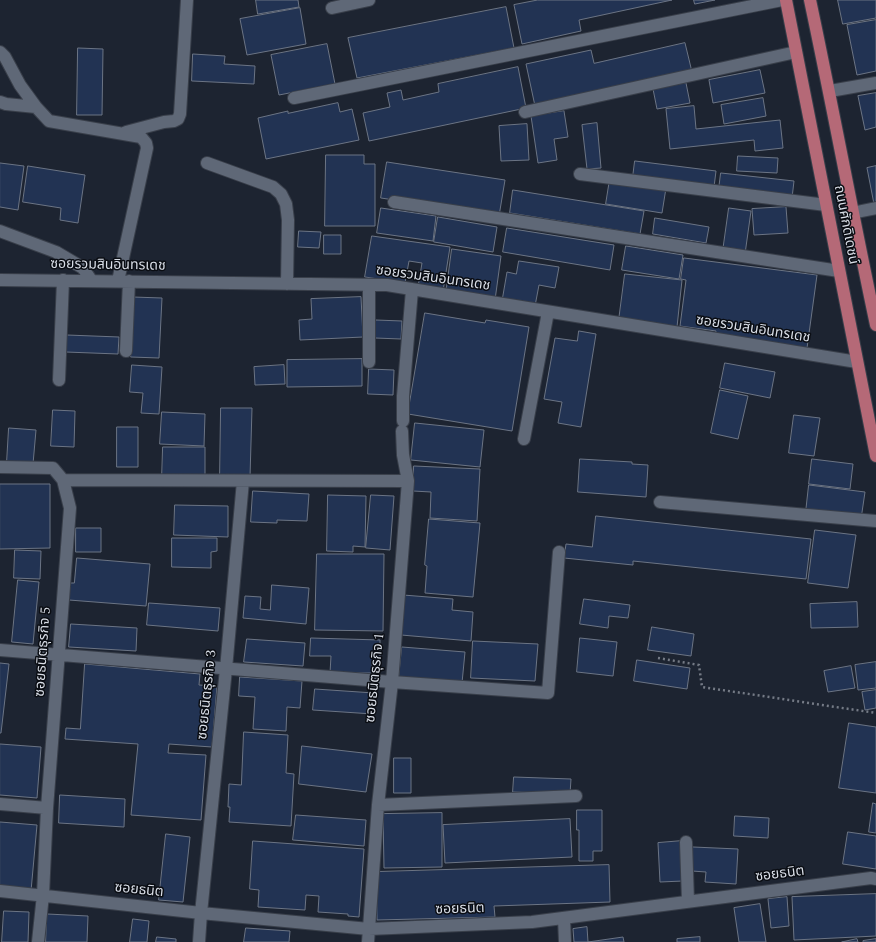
<!DOCTYPE html>
<html>
<head>
<meta charset="utf-8">
<style>
	body { margin:0 }
	canvas { display:block; background:#1d2431 }
</style>
</head>
<body>
<canvas width="876" height="942"></canvas>
<script>
const c = document.querySelector('canvas').getContext('2d');
c.lineJoin = 'round';
function paint(path, color) { c.fillStyle = color; c.fill(path, 'evenodd'); }
function strokePath(path, color, width, dash) { c.strokeStyle = color; c.lineWidth = width; c.lineCap = dash ? 'butt' : 'round'; c.setLineDash(dash || []); c.stroke(path); }
function write(font, color, halo, rows, align = 'center') {
  c.font = font + ' Spectral,"Noto Sans Thai",serif'; c.lineWidth = 3; c.setLineDash([]); c.textBaseline = 'middle'; c.strokeStyle = halo; c.fillStyle = color; for (const [text, x, y, turn = 0] of rows) {
    c.save(); c.translate(x, y); c.rotate((+turn || 0) * Math.PI / 180); c.textAlign = isNaN(turn) ? turn : align; if (halo) c.strokeText(text, 0, 0); c.fillText(text, 0, 0); c.restore();
  }
}
const building = new Path2D(`
	M256,0H298L299,7L258,14Z
	M538,0H672L579,20L581,31L522,44L514,5Z
	M694,0H715L695,4Z
	M838,0H876V18L843,24Z
	M506,7L514,48L357,78L348,38Z
	M300,8L306,44L247,55L240,19Z
	M876,20V71L857,75L847,25Z
	M685,43L692,72L535,106L526,64L591,50L594,63Z
	M327,44L335,84L279,95L271,55Z
	M78,48L103,49L102,115H77Z
	M193,54L225,56L224,64L255,66L254,84L192,81Z
	M518,67L526,108L369,141L363,113L390,107L387,93L401,90L403,100L439,92L438,84Z
	M760,70L765,93L713,103L709,80Z
	M686,83L690,103L657,109L653,89Z
	M876,93V127L865,130L858,96Z
	M763,98L766,116L724,124L721,105Z
	M338,103L340,112L352,109L359,140L266,159L258,118L288,111V113Z
	M694,106L696,129L780,120L783,148L755,151L754,140L670,149L666,109Z
	M564,111L568,137L554,139L557,160L538,163L531,116Z
	M597,123L601,168L587,169L582,125Z
	M527,124L529,160L501,161L499,126Z
	M326,155H364V164H375V226H325Z
	M738,156L778,158L777,173L737,171Z
	M635,161L716,171L714,187L633,177Z
	M387,162L505,180L499,216L381,198Z
	M0,163L24,166L18,210L0,207Z
	M28,166L85,175L78,223L60,220L61,208L23,202Z
	M876,166V203L874,204L867,168Z
	M721,173L794,181L792,198L719,189Z
	M610,179L666,188L662,213L606,204Z
	M513,190L644,211L640,234L510,213Z
	M786,207L788,233L754,235L752,209Z
	M381,208L436,216L433,241L377,233Z
	M729,208L751,211L745,254L723,251Z
	M438,217L497,227L493,252L434,242Z
	M655,218L709,227L706,243L653,234Z
	M507,228L614,245L610,270L503,252Z
	M299,231L321,232L319,248L298,247Z
	M324,235H341V254H324Z
	M372,236L450,247L443,291L418,287L422,263L409,261L405,283L365,277Z
	M626,246L683,255L679,279L622,270Z
	M452,249L501,256L495,300L446,294Z
	M684,258L817,275L807,348L715,335L716,331L680,326L686,280L681,279Z
	M519,261L559,267L555,288L539,285L535,306L502,301L507,272L516,274Z
	M625,274L682,280L677,327L619,320Z
	M133,297L162,298L159,358L131,357Z
	M361,297L363,337L300,340L299,320L312,319L311,299Z
	M425,313L485,323L486,320L529,327L512,431L408,414Z
	M376,320L402,321L401,339L375,338Z
	M579,331L596,334L581,427L558,423L562,402L544,399L555,338L577,341Z
	M67,335L119,337L118,354L66,352Z
	M362,359V386L287,387V360Z
	M725,363L775,372L770,398L720,388Z
	M132,365L162,367L159,414L141,413L143,393L130,392Z
	M284,365L285,384L255,385L254,367Z
	M369,369L394,370L393,395L368,394Z
	M720,390L748,396L738,439L711,433Z
	M221,408H252L250,477L220,476Z
	M53,410L75,411L74,447L51,446Z
	M162,412L205,414L204,446L160,444Z
	M794,415L820,418L814,456L789,453Z
	M415,423L484,430L480,467L411,460Z
	M117,427H138V467H117Z
	M9,428L36,430L33,464L7,462Z
	M163,447H205V478H162Z
	M580,459L632,462V464L648,465L646,497L578,492Z
	M812,459L853,464L850,489L809,484Z
	M414,466L480,469L477,521L430,518L431,492L413,491Z
	M0,484H50V548L0,549Z
	M809,485L865,492L861,519L806,512Z
	M253,491L309,494L307,521L277,520V523L251,522Z
	M328,495L366,496L365,547L353,546V552L327,551Z
	M371,495L394,496L390,550L366,548Z
	M175,505L228,506V537L174,535Z
	M596,516L811,539L806,579L633,561V565L564,558L566,544L592,547Z
	M429,519L480,523L473,597L425,593L427,566L425,565Z
	M76,528H101V552H76Z
	M815,530L856,535L848,588L808,583Z
	M172,538H217V551L211,552V568L172,567Z
	M15,550L41,551L40,579L14,578Z
	M317,554H384L383,631L315,630Z
	M77,558L150,564L146,606L69,600L70,583H74Z
	M18,580L39,582L33,644L12,642Z
	M272,585L309,588L306,624L243,618L245,596L261,597L260,609L270,610Z
	M403,595L453,599L452,610L473,612L471,641L401,635Z
	M584,599L630,605L628,618L609,616L608,628L580,624Z
	M857,602L858,627L811,628L810,604Z
	M149,603L220,608L218,631L147,625Z
	M71,624L137,628L136,651L69,647Z
	M652,627L694,634L691,656L648,650Z
	M311,638L380,640V662H372V673H330L331,656H310Z
	M580,638L617,642L613,676L577,672Z
	M247,639L305,643L303,666L244,662Z
	M473,641L538,644L535,681L471,678Z
	M402,647L465,652L462,683L399,677Z
	M637,660L690,668L687,689L634,681Z
	M876,662V688L858,690L855,665Z
	M0,663L9,664L1,733H0Z
	M85,664L200,674L199,685L217,686L212,747L169,744L168,753L206,755L201,820L131,815L138,744L65,739L66,728L80,729Z
	M851,666L855,688L828,692L824,671Z
	M240,677L302,681L300,708L287,707L286,731L253,729L255,697L239,696Z
	M315,689L374,693L373,714L313,710Z
	M876,690V708L865,710L862,692Z
	M849,723L876,727V793L839,788Z
	M244,732L288,735L286,773L294,774L291,826L229,822L230,807H228L229,784L241,785Z
	M0,744L41,747L37,798L0,795Z
	M302,746L372,754L366,792L299,784Z
	M394,758H411V793H394Z
	M514,777L571,779L570,794L513,792Z
	M60,795L125,799L124,827L59,823Z
	M873,803L876,804V833L869,832Z
	M577,810H602V851H593V861H579V830H577Z
	M442,813V867L384,868L383,814Z
	M296,815L366,820L364,846L293,840Z
	M735,816L769,818L768,838L734,836Z
	M570,819L572,857L445,863L443,825Z
	M0,822L37,825L31,891L0,889Z
	M848,832L876,836V869L843,864Z
	M166,834L190,837L183,902L159,900Z
	M253,841L364,849L359,917L348,916V914L318,912L319,896L306,895L305,910L258,907L259,890L250,889Z
	M682,841L683,881L660,882L658,843Z
	M693,847L738,849L736,884L705,882L706,872L692,871Z
	M609,865L610,902L494,906L495,917L377,920L376,872Z
	M876,894V936L794,940L792,897Z
	M787,897L789,926L771,928L768,899Z
	M760,904L766,942H739L734,908Z
	M4,911L29,912L28,942H2Z
	M47,914L88,916L87,942H46Z
	M133,919L149,921L147,942H130Z
	M587,927L588,942L623,937L624,942H574L573,929Z
	M246,928L290,931L289,942H244Z
	M157,937L176,939V942H156Z
	M700,937V942H677V939Z
	M857,939L858,942H842Z
	M876,939V942H863V941Z`);
paint(building, '#223353');
strokePath(building, '#6b7484', 1);
const minor = new Path2D(`
	M332,8L369,0
	M0,52L5,57L20,85L36,107L49,121L141,137L146,143L147,148L118,281
	M830,91L876,83
	M294,98L782,0
	M0,102L6,104L36,107
	M525,112L796,52
	M126,132L164,122L174,121L178,119L180,114L187,0
	M207,163L273,187L281,194L286,204L288,220L287,284
	M580,174L826,205
	M394,202L839,271
	M852,213L876,208
	M0,231L56,252L83,268L91,280
	M0,280L387,285L857,362
	M126,351L129,281
	M369,362V285
	M59,380L63,280
	M403,421V396L412,290
	M524,439L548,312
	M0,467L53,468L63,480L70,508L47,808L43,895L38,942
	M63,480L408,481
	M660,502L876,521
	M0,650L392,682L548,693L559,552
	M0,804L47,808
	M378,805L576,796
	M686,842L688,901
	M0,891L201,913L369,929L532,922L871,878L876,879
	M564,918L565,942
	M199,942L201,913L226,669L243,481
	M368,942L378,805L392,682L408,481L403,455L402,431`);
const major = new Path2D(`
	M786,0L876,456
	M810,0C833,108 853,217 876,325`);
strokePath(minor, '#393f4a', 14);
strokePath(major, '#393f4a', 14);
strokePath(new Path2D(`
	M658,658L699,665L702,687L876,713`), '#757b86', 2.5, [2, 3]);
strokePath(minor, '#5f6877', 12);
strokePath(major, '#b56977', 12);
write('14px', '#d9dee7', '#0a0d13', [
	["ถนนศักดิเดชน์",845,225,79],
	["ซอยรวมสินอินทรเดช",108,266,1],
	["ซอยรวมสินอินทรเดช",433,279,8],
	["ซอยรวมสินอินทรเดช",753,330,9],
	["ซอยธนิตธุรกิจ 5",44,652,-86],
	["ซอยธนิตธุรกิจ 1",376,678,-84],
	["ซอยธนิตธุรกิจ 3",208,695,-84],
	["ซอยธนิต",780,875,-7],
	["ซอยธนิต",139,891,6],
	["ซอยธนิต",460,910,-2]
]);
</script>
</body>
</html>
